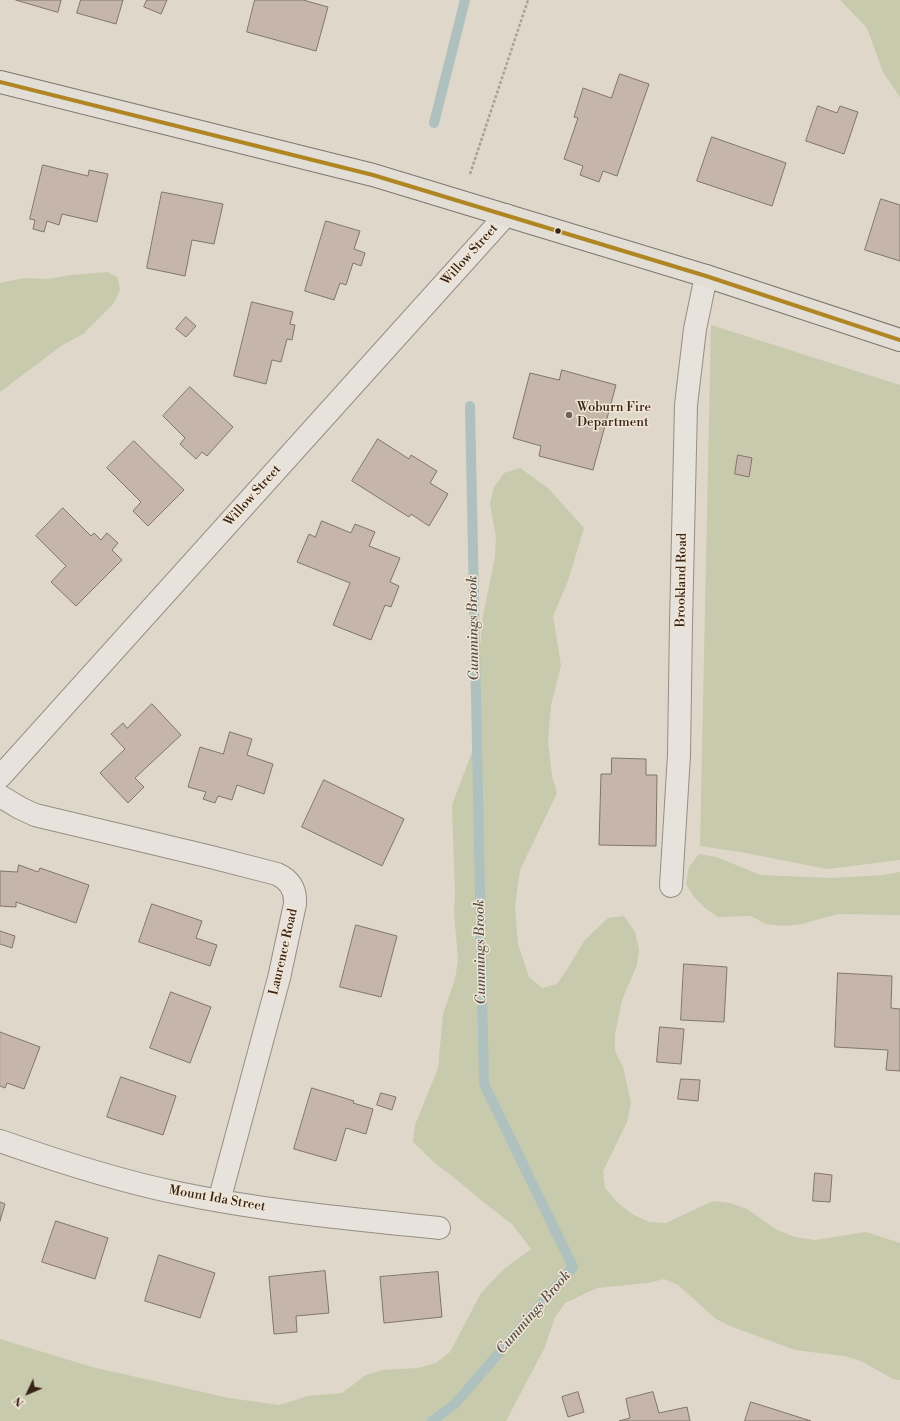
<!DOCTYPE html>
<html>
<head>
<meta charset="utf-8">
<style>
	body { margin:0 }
	#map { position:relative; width:900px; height:1421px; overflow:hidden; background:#dfd7c9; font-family:"Libre Bodoni",serif }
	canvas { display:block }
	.north { position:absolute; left:8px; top:1373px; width:40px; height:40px; -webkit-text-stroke:3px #f0e6d6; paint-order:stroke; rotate:226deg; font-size:11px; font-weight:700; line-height:16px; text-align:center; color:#392216 }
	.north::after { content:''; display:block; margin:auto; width:14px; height:18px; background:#392216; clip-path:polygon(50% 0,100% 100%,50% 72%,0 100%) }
</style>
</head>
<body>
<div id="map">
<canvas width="900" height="1421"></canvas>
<div class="north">N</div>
</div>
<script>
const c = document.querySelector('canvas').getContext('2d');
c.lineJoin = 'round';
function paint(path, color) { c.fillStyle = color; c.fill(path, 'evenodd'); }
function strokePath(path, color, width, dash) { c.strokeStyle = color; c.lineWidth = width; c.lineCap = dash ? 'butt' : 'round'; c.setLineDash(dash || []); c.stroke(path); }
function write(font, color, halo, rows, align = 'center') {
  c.font = font + ' "Libre Bodoni",serif'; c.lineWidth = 3; c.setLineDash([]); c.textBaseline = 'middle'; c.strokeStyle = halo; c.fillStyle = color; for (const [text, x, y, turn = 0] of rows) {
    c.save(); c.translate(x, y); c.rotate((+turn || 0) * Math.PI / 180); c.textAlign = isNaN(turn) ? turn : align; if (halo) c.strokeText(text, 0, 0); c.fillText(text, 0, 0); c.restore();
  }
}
paint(new Path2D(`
	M840,0H900V97L883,72L867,28Z
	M108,272L118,278L120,290L114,303L83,334L61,346L0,392V283L24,278L48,279L71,275Z
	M711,325L900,385V860L827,869L740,852L700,846Z
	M520,468L548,488L584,528L568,581L553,616L561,666L551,705L548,741L552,776L557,793L520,870L515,906L518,944L529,977L542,988L557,984L566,971L584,941L608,918L624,916L635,932L639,949L637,965L622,1000L615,1035V1051L623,1067L631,1103L627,1122L603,1171L605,1188L618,1203L632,1214L649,1222L666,1223L713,1201L730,1203L747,1209L777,1230L795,1237L815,1240L866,1232L900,1243V1380L893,1379L861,1361L844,1356L795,1350L730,1326L716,1319L678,1285L664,1279L648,1283L597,1288L565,1303L555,1317L545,1347L506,1421H0V1339L92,1367L229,1398L279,1405L308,1396L342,1393L366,1375L382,1370L418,1368L436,1363L450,1352L481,1293L504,1269L531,1249L512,1224L487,1205L451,1175L437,1165L413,1142L415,1125L438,1068L443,1014L455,979L458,960L454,912L455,895L452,805L475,744L473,688L481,639L482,621L495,557L496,537L490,504L494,487L504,473Z
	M699,854L716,857L761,875L831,878L883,875L900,872V915L838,914L802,924L784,926L766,924L751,916L718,917L705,908L694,897L686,884L689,867Z`), '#c7caac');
strokePath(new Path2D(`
	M434,123L465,0
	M432,1421L455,1404L573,1267L484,1084L470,406`), '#afc1bf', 10);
const building = new Path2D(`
	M16,0H61L58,12Z
	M81,0H123L116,24L77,13Z
	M147,0H167L161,14L144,7Z
	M255,0H303L328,7L316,51L247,32Z
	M620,74L649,84L617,176L603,171L599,182L580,175L583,166L564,159L578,118L574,117L583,88L611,98Z
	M818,106L837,113L840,106L858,112L844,154L806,141Z
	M712,137L786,163L772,206L697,181Z
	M43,165L88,176L89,170L108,174L97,222L62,214L59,225L47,221L44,232L33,229L35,220L30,219Z
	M162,192L223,204L214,244L192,240L185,276L147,268Z
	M881,199L900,205V261L865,250Z
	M326,221L360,231L354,249L365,253L361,266L353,263L346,285L340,283L334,300L305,291Z
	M252,302L293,312L290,324L295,325L292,340L287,339L281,362L272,360L266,384L234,376Z
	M186,317L196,326L186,337L176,329Z
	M562,370L616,385L593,470L539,456L541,446L513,438L530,373L559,380Z
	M190,387L233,427L207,456L202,452L196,459L180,444L185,438L163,416Z
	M378,439L409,459L411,455L437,471L430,483L448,494L429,526L411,514L409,517L352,481Z
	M134,441L184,490L148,526L133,511L141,502L107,468Z
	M738,455L752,458L749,477L735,474Z
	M63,508L91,536L94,533L101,540L107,533L118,543L112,550L122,560L76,606L51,582L66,566L36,536Z
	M322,521L351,533L355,524L375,532L369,546L400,558L390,582L399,586L391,607L385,605L371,640L333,625L350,583L297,562L309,534L315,537Z
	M152,704L181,735L135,778L144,787L128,803L100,773L125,749L111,734L123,723L127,728Z
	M230,732L252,739L247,755L273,764L264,794L237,785L232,800L218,796L215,803L203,799L206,792L188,787L200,747L223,754Z
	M612,758L646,759V775H657L656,846L599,845L601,774H611Z
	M324,780L404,819L382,866L302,827Z
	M19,865L38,872L40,868L89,885L76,923L16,902V907L0,906V871L17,872Z
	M152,904L202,921L196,938L217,945L210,966L139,942Z
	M356,925L397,936L381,997L340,987Z
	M0,931L15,936L12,948L0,944Z
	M684,964L727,967L724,1022L681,1020Z
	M838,973L892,976L891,1008L900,1009V1071L886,1070L888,1050L835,1047Z
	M171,992L211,1007L190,1063L150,1048Z
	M660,1027L684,1029L681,1064L657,1062Z
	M0,1032L40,1047L24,1089L7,1083L5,1088L0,1086Z
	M121,1077L176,1096L163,1135L107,1117Z
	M681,1079L700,1080L698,1101L678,1099Z
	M312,1088L354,1101L353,1103L373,1109L366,1134L346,1128L336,1161L294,1149Z
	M381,1093L396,1097L392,1110L377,1105Z
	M815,1173L832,1175L830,1202L813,1201Z
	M0,1202L5,1204L0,1221Z
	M56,1221L108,1238L95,1279L42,1262Z
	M159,1255L215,1273L200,1318L145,1301Z
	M325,1271L329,1313L296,1316L297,1332L274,1334L269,1277Z
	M438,1272L442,1317L384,1323L380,1277Z
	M578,1392L584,1412L568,1417L562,1397Z
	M653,1392L659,1413L687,1407L690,1421H619L630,1418L626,1399Z
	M751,1402L811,1421H745Z`);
paint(building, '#c6b5aa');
strokePath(building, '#7e766d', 1);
const minor = new Path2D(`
	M0,796L20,808L35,815L211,857L277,874C290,880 296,890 295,904L279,978L219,1201
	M671,886L679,755L681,623L686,405L695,329L706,276
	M0,1141C57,1161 119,1181 178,1193C264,1211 352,1219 439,1228`);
const tertiary = new Path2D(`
	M0,777L506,215`);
const primary = new Path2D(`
	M0,82L373,175L706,276L900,340`);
strokePath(minor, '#958e84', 24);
strokePath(tertiary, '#958e84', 24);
strokePath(primary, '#7e766d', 24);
strokePath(new Path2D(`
	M470,174L528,0`), '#a7a19b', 2.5, [3, 2]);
strokePath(minor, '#e7e2db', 22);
strokePath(tertiary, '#e7e2db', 22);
strokePath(primary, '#e2ddd5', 22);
strokePath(new Path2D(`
	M0,82L373,175L706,276L900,340`), '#b08523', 4);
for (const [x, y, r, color] of [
	[558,231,3.5,"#392216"],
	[569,415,4,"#736155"]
]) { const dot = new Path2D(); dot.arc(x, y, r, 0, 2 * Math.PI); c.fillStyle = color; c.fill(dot); strokePath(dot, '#f0e6d6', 1.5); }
write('13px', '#392216', '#f0e6d6', [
	["Willow Street",470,255,-48],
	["Willow Street",253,496,-48],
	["Brookland Road",682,580,-89],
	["Laurence Road",284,952,-77],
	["Mount Ida Street",217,1199,10]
]);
write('13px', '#392216', '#f0e6d6', [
	["Woburn Fire",577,408],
	["Department",577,423]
], 'left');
write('italic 14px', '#564f48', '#f0e6d6', [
	["Cummings Brook",474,628,-91],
	["Cummings Brook",481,952,-91],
	["Cummings Brook",534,1313,-49]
]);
</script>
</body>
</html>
